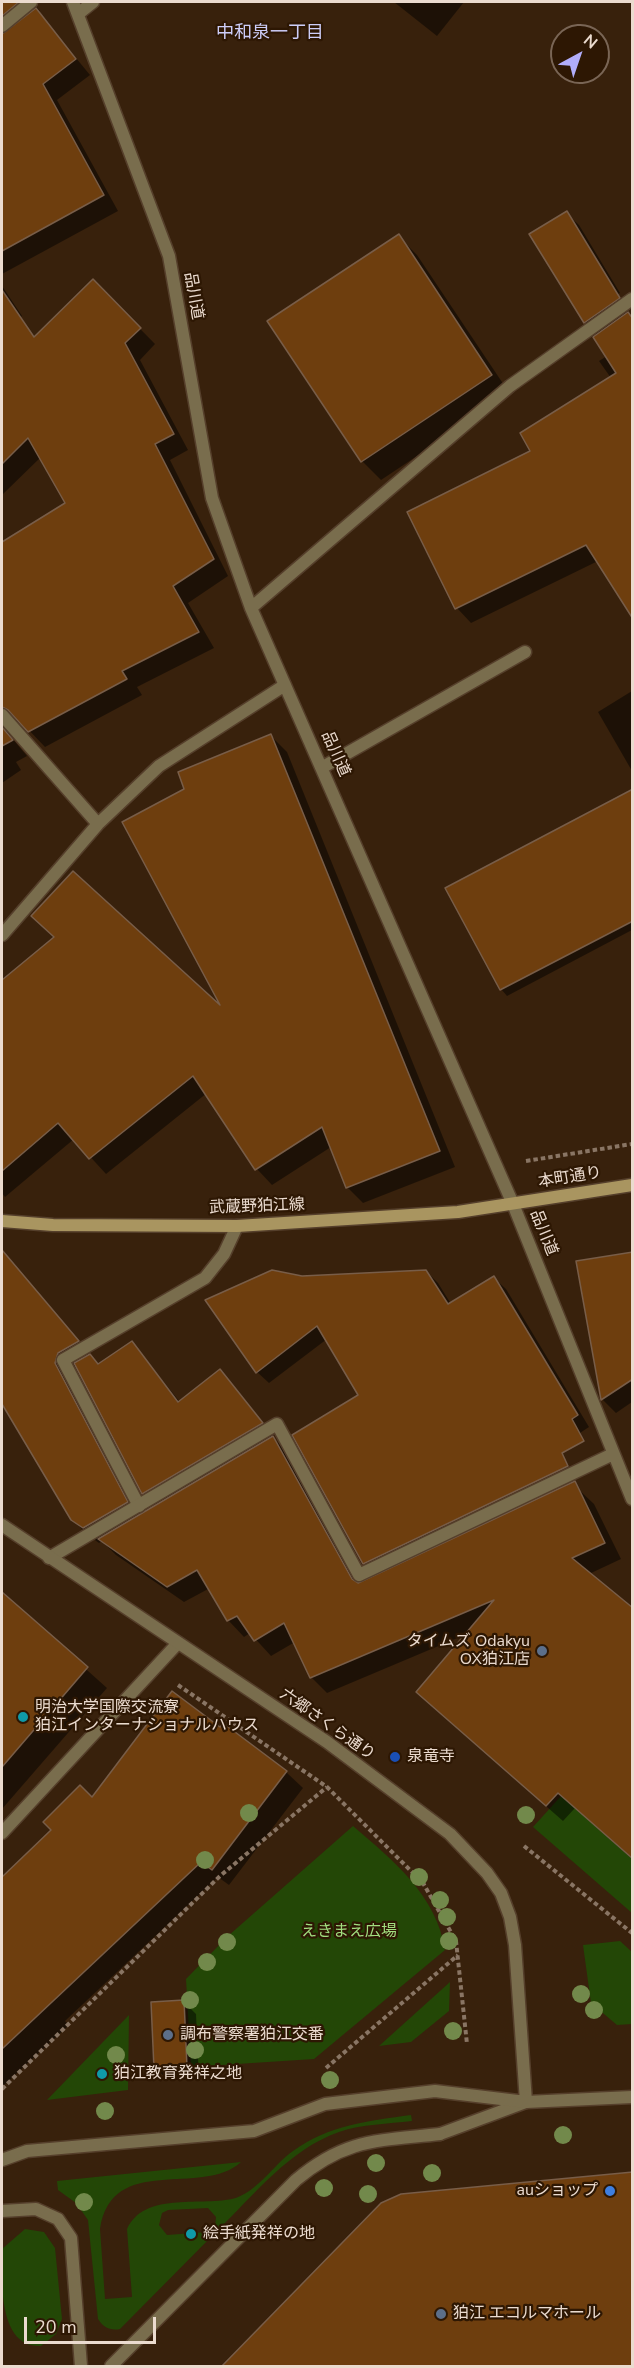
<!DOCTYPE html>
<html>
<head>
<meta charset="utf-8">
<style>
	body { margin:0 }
	#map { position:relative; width:634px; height:2368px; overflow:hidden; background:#38210c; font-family:"Nunito Sans",sans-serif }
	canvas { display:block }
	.frame { position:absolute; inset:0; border:3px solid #ebdbcf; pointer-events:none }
	.north { position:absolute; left:550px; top:24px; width:60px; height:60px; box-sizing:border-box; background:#2d1703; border:2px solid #796555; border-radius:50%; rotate:40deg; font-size:16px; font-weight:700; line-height:24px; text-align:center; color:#ebdbcf }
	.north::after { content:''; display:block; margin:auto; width:21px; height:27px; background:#b1adfa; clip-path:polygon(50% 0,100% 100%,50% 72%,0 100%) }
	.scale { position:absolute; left:24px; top:2317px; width:132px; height:27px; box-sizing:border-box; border:3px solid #ebdbcf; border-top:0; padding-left:8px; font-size:18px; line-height:21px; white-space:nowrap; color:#ebdbcf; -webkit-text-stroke:4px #2d1703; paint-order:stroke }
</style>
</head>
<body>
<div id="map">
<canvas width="634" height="2368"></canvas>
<div class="frame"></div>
<div class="north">N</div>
<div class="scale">20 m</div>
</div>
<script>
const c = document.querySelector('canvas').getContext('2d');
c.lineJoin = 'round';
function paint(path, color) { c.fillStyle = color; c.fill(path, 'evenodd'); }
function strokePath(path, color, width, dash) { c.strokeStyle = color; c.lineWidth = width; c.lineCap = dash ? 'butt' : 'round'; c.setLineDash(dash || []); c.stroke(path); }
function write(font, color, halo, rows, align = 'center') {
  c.font = font + ' "Nunito Sans","Noto Sans JP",sans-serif'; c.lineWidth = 4.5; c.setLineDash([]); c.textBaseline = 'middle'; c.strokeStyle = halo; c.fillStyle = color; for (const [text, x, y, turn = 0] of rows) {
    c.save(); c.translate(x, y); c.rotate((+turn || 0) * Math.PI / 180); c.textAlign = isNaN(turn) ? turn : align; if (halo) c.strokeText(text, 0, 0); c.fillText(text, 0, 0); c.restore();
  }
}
paint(new Path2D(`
	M631,1719L632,1720V1913L533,1827Z
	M353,1826C393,1860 437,1896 445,1950L314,2059L191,2067L186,1979L228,1936Z
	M620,1941L632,1952V2024L617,2025L591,2003L583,1945Z
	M450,1982L449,2011L411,2042L379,2046Z
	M129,2015L128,2090L47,2100Z
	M411,2115L412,2121C388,2124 362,2124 339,2132C290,2149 254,2195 218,2230L215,2227L216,2217L208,2208L168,2210L162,2213L159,2225L167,2235L207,2232L214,2228L217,2231L120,2329C110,2331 103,2327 98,2319L88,2220L76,2203L58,2190L57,2181L241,2162C202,2198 112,2152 100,2229L105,2299L132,2297L127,2229C144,2192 198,2206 232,2199C257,2193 273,2165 293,2151C329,2125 368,2121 411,2115Z
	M25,2229L44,2232L55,2248L62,2319L56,2334L41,2346C0,2348 1,2287 2,2249Z`), '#234706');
paint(new Path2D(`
	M2,2H37L34,4L40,11L39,13L90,75L57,100L118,211L2,274V216L9,211L2,197Z
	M394,2H464L437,36Z
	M566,213L579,225L620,293L616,295L628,312L598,561L471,623L457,608L533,452L611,378L599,361L607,356L598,335L585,322Z
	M398,236L417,255L510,394L381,480L362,461Z
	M93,281L155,344L140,360L188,450L170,460L228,576L188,603L214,648L137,687L142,695L45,747L23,724H13L9,729L11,737L27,756L16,762L21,770L2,783V544L67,504L41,457L2,495V371Z
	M2,286L22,316L2,330Z
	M632,691V771L598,712Z
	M271,736L287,752L455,1167L363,1203L347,1187L331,1147L272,1185L257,1169L207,1093L106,1174L74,1139L5,1197L2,1193V982L55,937L224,1011L186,789Z
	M632,876V930L507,996L501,989Z
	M2,1252L99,1365L132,1343L180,1402L220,1371L274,1436L272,1437L289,1454L360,1584L377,1576L364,1563L360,1396L327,1339L269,1383L257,1372L302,1278L426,1271L438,1283L451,1304L494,1278L506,1289L589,1427L442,1524L451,1539L446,1541L459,1553L577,1488L594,1504L621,1559L589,1574L632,1610V1859L575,1808L563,1821L434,1708L467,1634L327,1693L311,1677L295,1642L271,1656L250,1633L244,1637L228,1620L210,1588L184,1602L116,1555L102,1541L99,1543L88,1535L72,1519L5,1406L2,1409ZM77,1366L143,1493L156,1506L141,1515L70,1379L73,1368Z
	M632,1254V1402L616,1413L602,1399L578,1262Z
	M2,1594L107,1688L2,1809Z
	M224,1725L286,1772L303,1788L229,1885L218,1877L65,2021L69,2025L2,2087V1879L53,1830L92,1799L220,1729Z
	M184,2002L196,2014L199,2079L168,2080L155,2068Z`), '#0007');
const building = new Path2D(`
	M2,2H19L2,16Z
	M36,8L76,59L43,84L104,195L2,251V34Z
	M567,211L620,298L584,323L529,234Z
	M399,234L492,375L361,462L267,321Z
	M93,279L141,328L125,343L174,434L155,444L214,559L173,586L199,632L122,671L127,679L28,732L8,710L2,707V542L65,503L28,438L2,464V290L34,337Z
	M628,312L633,319V619L586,545L455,609L407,512L530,451L520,433L616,373L593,337Z
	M2,727L13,740L2,746Z
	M271,734L440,1151L346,1188L322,1127L255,1170L193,1076L89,1159L58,1123L2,1171V980L54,937L31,916L73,871L220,1005L122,822L184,789L178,772Z
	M633,789V921L500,990L445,888Z
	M2,1250L79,1341L58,1353L55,1363L128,1502L83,1528L71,1520L2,1404Z
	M633,1252V1379L601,1400L576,1261Z
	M272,1270L302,1276L426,1270L448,1304L494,1276L578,1415L572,1419L584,1441L562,1453L568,1466L363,1564L292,1435L358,1395L317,1326L256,1373L205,1300Z
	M132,1341L178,1402L220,1369L263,1423L142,1494L74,1363L90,1354L98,1364Z
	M273,1436L352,1579L358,1583L575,1481L605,1543L572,1558L633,1608V1859L558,1793L546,1806L416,1692L494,1600L310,1678L284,1623L254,1641L237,1616L227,1621L197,1570L167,1587L98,1539Z
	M2,1592L88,1667L2,1767Z
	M172,1691L220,1727L223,1723L287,1771L212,1870L201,1862L2,2049V1877L51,1830L43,1822L80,1785L92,1797Z
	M184,2000L187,2067L154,2069L151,2002Z
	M633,2172V2367H221L381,2203L401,2194Z`);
paint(building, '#6e3e0e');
strokePath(building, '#785d48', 1.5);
const service = new Path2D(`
	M2,26L31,2
	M139,1506L63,1360L205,1278L224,1254L237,1226
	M2,2211L36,2209L58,2219L71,2238L81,2366`);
const minor = new Path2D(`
	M73,2L169,256L212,498L251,608L513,1204L632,1499
	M78,14L93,2
	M251,608L510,386L632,299
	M2,715L98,824
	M323,767L525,652
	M2,935L98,824L159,766L285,685
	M49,1558L277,1424L359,1575L613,1454
	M2,1833L178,1643
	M440,2134L526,2102`);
const tertiary = new Path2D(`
	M2,1525L327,1742L450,1834L487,1873L501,1893L510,1917L515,1945L526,2102
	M2,2160L27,2151L254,2131L325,2104L435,2091L526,2102L632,2097
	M111,2366L296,2180C346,2138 378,2141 440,2134`);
const secondary = new Path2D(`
	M2,1221L53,1225L237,1226L458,1212L632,1185`);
strokePath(service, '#553f2b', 15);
strokePath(minor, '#553f2b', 15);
strokePath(tertiary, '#553f2b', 15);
strokePath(secondary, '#553f2b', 15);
strokePath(new Path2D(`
	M526,1161L632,1144
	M178,1685L327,1787L423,1883L456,1941L467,2044
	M524,1846L632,1933
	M326,2068L458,1955
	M2,2089L220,1876L327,1787`), '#897564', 4, [4.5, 3]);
strokePath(service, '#796d4d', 12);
strokePath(minor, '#796d4d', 12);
strokePath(tertiary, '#796d4d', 12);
strokePath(secondary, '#a99560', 12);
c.fillStyle = '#72894b';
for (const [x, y] of [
	[249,1813],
	[526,1815],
	[205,1860],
	[419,1877],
	[440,1900],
	[447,1917],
	[449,1941],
	[227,1942],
	[207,1962],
	[581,1994],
	[190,2000],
	[594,2010],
	[453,2031],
	[195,2050],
	[116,2055],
	[330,2080],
	[105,2111],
	[563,2135],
	[376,2163],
	[432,2173],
	[324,2188],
	[368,2194],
	[84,2202]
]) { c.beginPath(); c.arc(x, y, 9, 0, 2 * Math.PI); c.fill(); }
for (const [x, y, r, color] of [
	[542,1651,6,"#5c6f8a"],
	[23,1717,6,"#0f9aa8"],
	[395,1757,6,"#1a4fb4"],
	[168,2035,6,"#5c6f8a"],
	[102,2074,6,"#0f9aa8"],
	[610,2191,6,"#3f7fe0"],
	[191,2234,6,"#0f9aa8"],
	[441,2314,6,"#5c6f8a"]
]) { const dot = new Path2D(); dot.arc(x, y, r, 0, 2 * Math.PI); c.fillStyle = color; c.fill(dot); strokePath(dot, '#2d1703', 2); }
write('16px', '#ebdbcf', '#2d1703', [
	["品川道",193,296,80],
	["品川道",335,754,66],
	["本町通り",570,1178,-9],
	["武蔵野狛江線",257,1207,-2],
	["品川道",543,1233,68],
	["六郷さくら通り",327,1725,35]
]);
write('16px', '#ebdbcf', '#2d1703', [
	["タイムズ Odakyu",530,1642,"right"],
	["OX狛江店",530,1660,"right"],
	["明治大学国際交流寮",35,1708],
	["狛江インターナショナルハウス",35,1726],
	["泉竜寺",407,1757],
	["調布警察署狛江交番",180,2035],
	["狛江教育発祥之地",114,2074],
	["auショップ",598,2191,"right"],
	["絵手紙発祥の地",203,2234],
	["狛江 エコルマホール",453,2314]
], 'left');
write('16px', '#a1de7f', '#2d1703', [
	["えきまえ広場",349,1932]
]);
write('18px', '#cdcdf8', '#2d1703', [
	["中和泉一丁目",270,34]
]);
</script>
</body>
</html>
